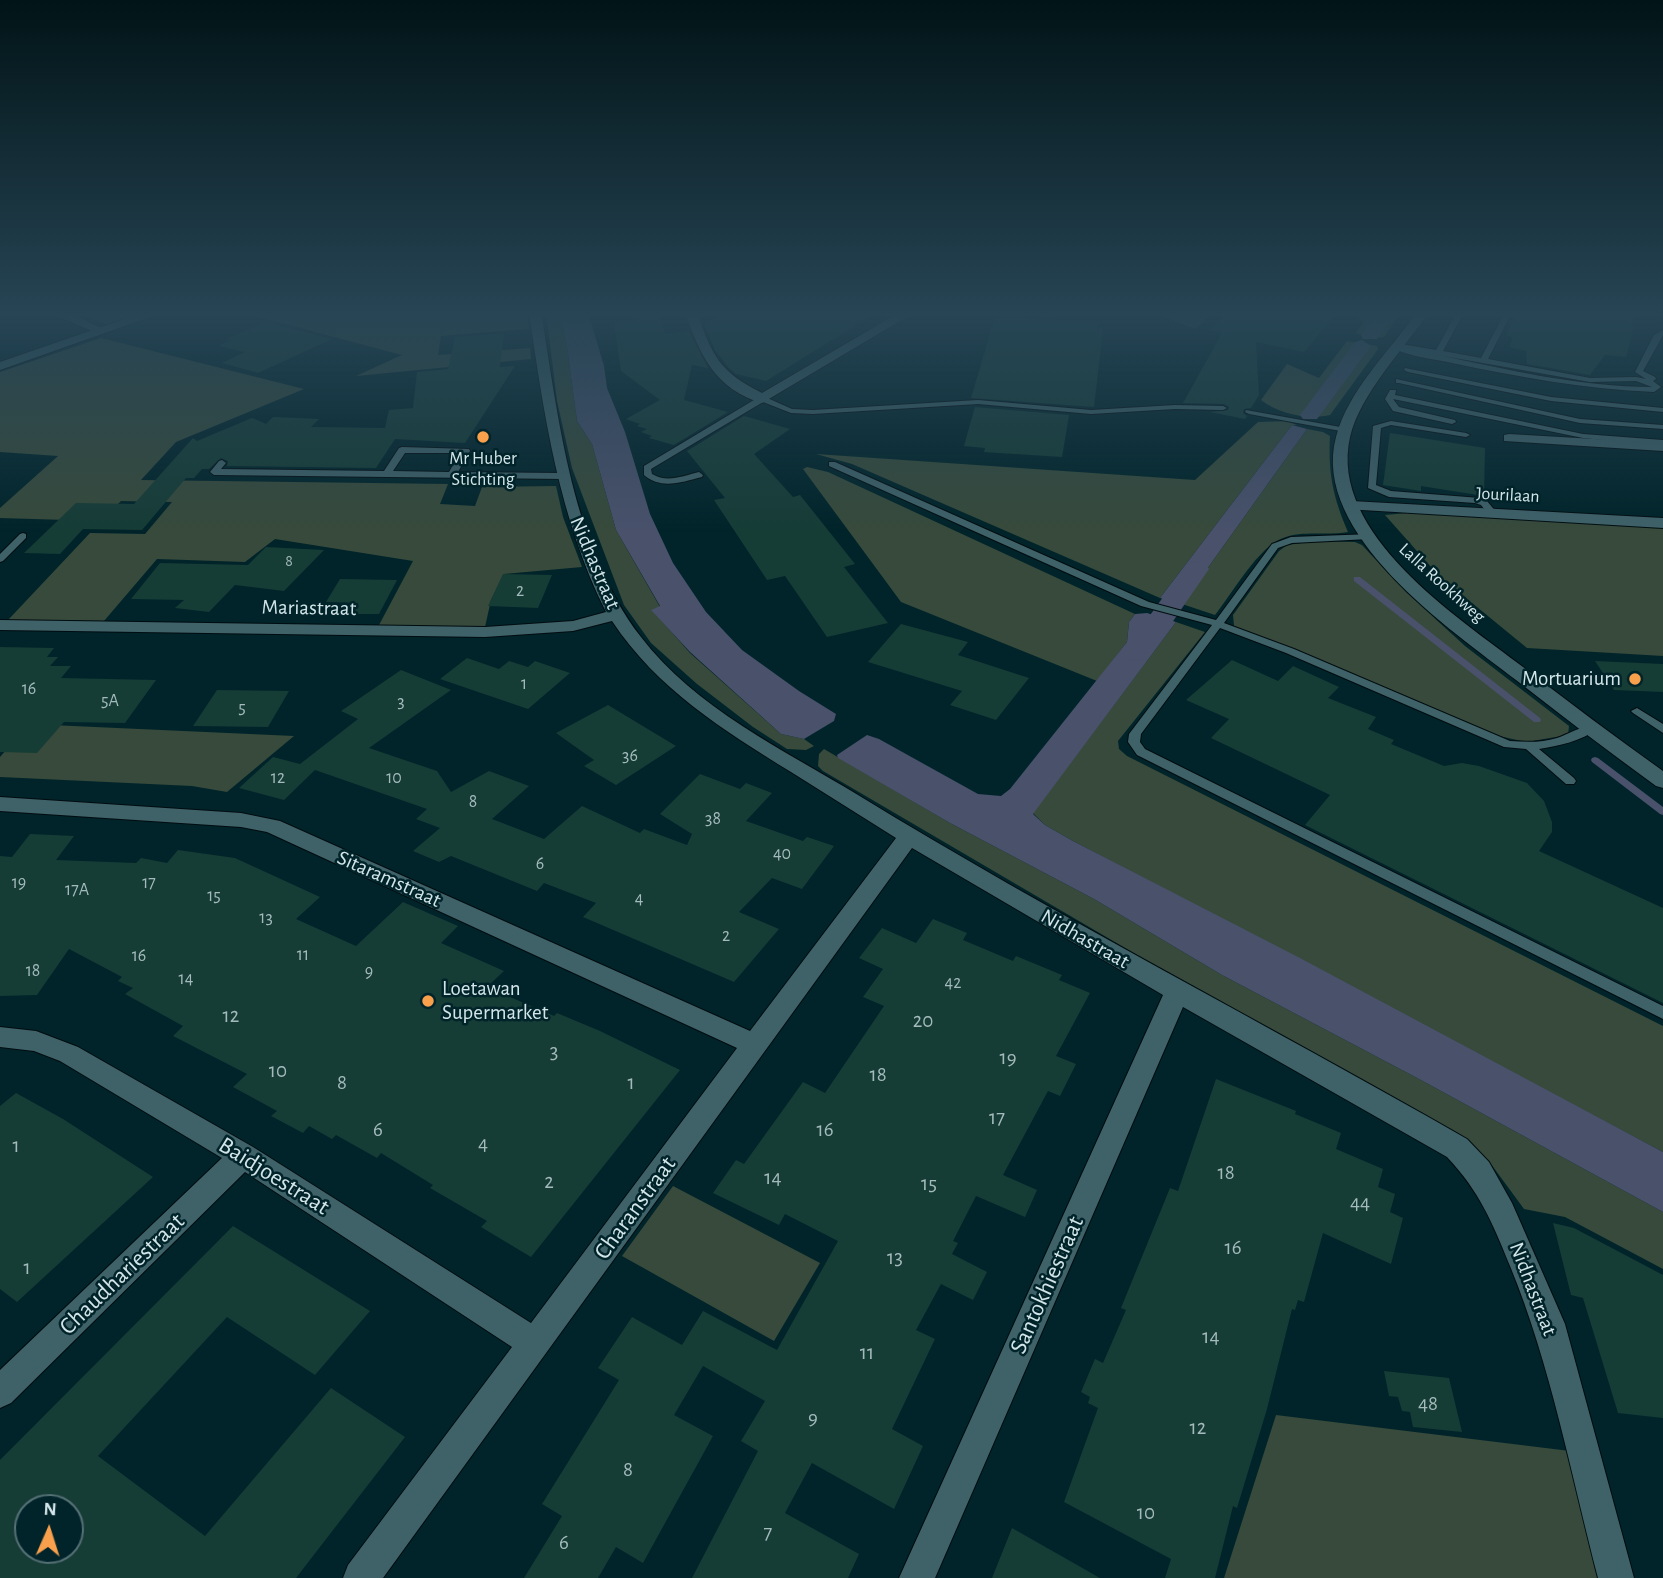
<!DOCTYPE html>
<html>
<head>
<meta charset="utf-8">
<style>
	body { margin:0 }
	#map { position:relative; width:1663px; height:1578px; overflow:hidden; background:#01242a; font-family:"Alegreya Sans",sans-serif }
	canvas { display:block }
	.north { position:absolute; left:14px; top:1494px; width:70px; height:70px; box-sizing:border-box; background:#01242a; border:2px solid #557176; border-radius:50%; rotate:3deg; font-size:19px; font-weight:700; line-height:28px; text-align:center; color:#d2e5e9 }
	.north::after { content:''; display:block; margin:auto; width:24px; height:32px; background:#f9a04d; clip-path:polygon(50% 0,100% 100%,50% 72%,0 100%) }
</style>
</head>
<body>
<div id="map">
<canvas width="1663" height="1578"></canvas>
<div class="north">N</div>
</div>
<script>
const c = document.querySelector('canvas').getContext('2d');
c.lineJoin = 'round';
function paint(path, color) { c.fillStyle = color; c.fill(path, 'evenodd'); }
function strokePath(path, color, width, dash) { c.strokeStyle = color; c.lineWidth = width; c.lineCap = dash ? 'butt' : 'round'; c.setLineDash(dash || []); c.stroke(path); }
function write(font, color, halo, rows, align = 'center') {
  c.font = font + ' "Alegreya Sans",sans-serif'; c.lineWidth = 5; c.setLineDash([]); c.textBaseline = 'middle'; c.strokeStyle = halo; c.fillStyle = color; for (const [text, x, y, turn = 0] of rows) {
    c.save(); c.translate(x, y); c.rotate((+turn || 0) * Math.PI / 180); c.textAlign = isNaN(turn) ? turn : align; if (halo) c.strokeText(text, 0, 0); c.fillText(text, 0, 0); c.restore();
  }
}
paint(new Path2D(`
	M74,312H152L109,325Z
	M240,312H527L529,329L441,336L438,355L530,348L531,359L356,376L402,355Z
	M546,312H559L567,347L577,421L592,444L616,530L660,607L652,610L690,653L781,734L804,739L814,746L806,750L787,749L753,727L697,684L651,643L624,605L572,468L557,401Z
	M1153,312H1214L1195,329Z
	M1366,312H1401L1384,337L1371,338L1355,333L1365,321L1358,319Z
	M101,338L304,389L176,442L141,480L448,484L440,504L475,506L482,487L556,486L563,517L582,567L504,574L491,600L485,627L379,625L413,561L275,539L245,562L157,559L104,621L8,620L90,533L145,534L172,502L121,501L101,521L0,518V508L58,456L0,452V372Z
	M1347,341L1377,346L1378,349L1330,415C1308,420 1279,414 1261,400L1287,364L1319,378Z
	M1287,421L1297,425H1292L1160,598L852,464L816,454L1195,480L1258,422Z
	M1307,429L1323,432L1330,436C1328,474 1333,497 1348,532C1327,536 1303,530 1283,538C1259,546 1231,595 1215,615L1182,604Z
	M807,467L828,472L1135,614L1129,622L1127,642L1097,681L901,602L803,469Z
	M1407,513L1663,526V656L1527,648L1439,576L1385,515Z
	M1316,541L1355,542L1362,545L1406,592L1465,646L1569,726L1568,735L1526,742L1499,736L1234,626L1233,615L1279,551L1287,545Z
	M1176,622L1205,632L1118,741L1119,749L1127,756L1663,1026V1152L1073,841L1045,825L1033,813Z
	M29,724L294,736L227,792L192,786L0,777V757Z
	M824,749L950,823L1094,899L1222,975L1419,1079L1663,1212V1269L1565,1217L1524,1209L1488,1160L1463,1137L1137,955L823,771L818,766L819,754Z
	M673,1186L820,1263L774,1341L622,1256Z
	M1276,1415L1570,1451L1602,1578H1224Z`), '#374a3b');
paint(new Path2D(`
	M559,312H588L604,366L607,388L625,432L650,514L673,563L706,612L742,650L799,691L836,714L834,721L804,739L781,734L690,652L651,610L660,606L616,530L592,444L577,421L567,347Z
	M1292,425L1307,429L1182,604L1160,598Z
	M1147,613L1176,622L1033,814L1045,825L1073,841L1300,958L1663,1152V1212L1419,1079L1222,975L1094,899L950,823L838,758L837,755L867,735L879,739L978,794L1001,796L1010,789L1127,642L1129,622L1135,614Z`), '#49516b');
paint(new Path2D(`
	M1354,577H1360L1540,718L1541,720L1540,722H1534L1354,581Z
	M1595,757L1598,758L1663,807V815L1660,814L1592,762L1591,760L1592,758Z`), '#49516b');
paint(new Path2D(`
	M1377,312H1395L1377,339H1363L1361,335Z
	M1362,340L1371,346L1317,419H1303L1300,415L1303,411L1355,342Z
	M1196,561L1205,564L1209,569L1147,659L1137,661L1127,659L1123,653L1127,647L1187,564Z`), '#49516b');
paint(new Path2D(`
	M631,312H659L665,334L689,331L708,368L692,365L684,400L728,412L674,445L649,438L652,436L641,432L647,429L637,426L640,424L626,419L660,400L621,371L614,323L633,321Z
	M739,312H877L766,381L736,374L729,368L715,350L705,326L704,324L719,316L731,317Z
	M1228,312L1265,315L1268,312H1338L1304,352L1256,342L1259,395L1251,408L1244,409L1243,413L1247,416L1245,419L1210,412L1228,410L1229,407L1224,404L1183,403L1222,333L1209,330Z
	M1517,312H1581L1605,317L1606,312H1635L1631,326L1634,327L1626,357L1605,355L1590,375L1527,364L1526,351L1509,347L1513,337L1506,335Z
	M995,317L1098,322L1097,328L1103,329L1094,407L971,398Z
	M266,322L332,339L258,373L222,363L245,352L219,346L230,340L226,339Z
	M504,334L500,367L515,366L465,443L395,439L376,468L227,466L228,461L221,458L209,469H202L194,478H186L142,530L83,529L60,554L24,553L76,503L134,504L193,438L197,441L252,418L266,424L273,417L319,419L311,427L385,428L389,410L413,408L417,372L448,369L455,337Z
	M975,407L1069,415L1062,457L984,452L985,448L964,446Z
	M744,416L790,429L754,454L793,497L800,495L855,564L844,567L888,623L827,637L785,576L767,580L714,500L725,498L687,451Z
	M1390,433L1485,448L1484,496L1421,486V491L1383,485Z
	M266,547L324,550L284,591L235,585L209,612L175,608L184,600L131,599L160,563L248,565Z
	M503,574L552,575L538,608L488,606Z
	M340,579L397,580L379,614H353L358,603L326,602Z
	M901,624L968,642L958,655L1029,678L996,720L950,705L962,691L868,662Z
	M0,647L54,648L47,657H58L50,666H71L61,678L156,680L125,723L64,722L37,753L0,752Z
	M467,658L499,669L509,661L528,667L535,661L570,673L528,709L440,679Z
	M1232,660L1278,681L1293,666L1339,687L1328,698L1376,717L1368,729L1394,740L1391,744L1444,766L1462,763L1479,766L1527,783L1544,801L1552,822V832L1539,851L1663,908V1003L1305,825L1330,795L1211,738L1229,719L1186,700Z
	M1595,661L1663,664V692L1614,690Z
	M401,670L451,690L369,748L437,771L451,792L489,771L529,786L492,819L544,839L582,806L640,833L644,829L687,845L692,834L660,814L700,774L740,789L746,783L772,793L746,821L803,841L807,837L834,846L802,889L772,878L739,912L779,929L734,982L583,917L596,903L544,883L537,891L451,856L439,862L413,851L440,828L416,819L427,809L315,770L284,800L239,788L273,757L300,764L358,719L341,711Z
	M217,690L289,691L268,727L193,726Z
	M608,705L676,746L616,785L584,766L594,760L556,733Z
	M30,834L74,836L56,860L136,863L141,858L167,863L178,850L235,858L320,897L296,919L356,946L403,902L458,926L441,943L504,971L487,987L554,1016L557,1013L600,1031L680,1070L531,1257L481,1227L487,1221L430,1188L433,1185L381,1153L377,1158L336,1135L332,1139L309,1126L303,1133L271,1116L277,1111L233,1087L247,1074L173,1036L183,1026L125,994L133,988L118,981L122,977L69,949L37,995L0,996V856L12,857Z
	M933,919L967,933L963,940L1013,961L1016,956L1062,975L1059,980L1090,993L1056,1056L1076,1064L1060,1096L1048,1091L1003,1175L1037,1190L1025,1217L976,1196L953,1241L958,1243L952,1254L987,1272L973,1300L941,1284L916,1330L935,1339L892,1429L923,1446L894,1509L812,1463L785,1513L859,1554L848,1578H692L758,1451L741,1441L765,1401L703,1366L674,1415L713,1436L643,1563L616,1547L598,1578H524L562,1516L542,1504L619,1380L598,1368L632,1317L682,1345L703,1311L777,1350L838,1241L785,1214L779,1225L713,1193L736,1160L744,1164L803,1082L825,1093L884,1006L863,997L883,969L859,958L882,928L916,943Z
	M1216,1079L1296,1111L1295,1114L1341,1133L1336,1149L1383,1169L1378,1187L1395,1194L1390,1212L1403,1218L1391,1264L1323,1233L1304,1302L1298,1300L1295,1310L1292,1309L1267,1409L1237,1508L1233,1506L1215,1578H1165L1171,1559L1064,1502L1098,1408L1088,1403L1090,1397L1081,1392L1095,1359L1103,1363L1126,1310L1121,1308L1170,1188L1178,1191Z
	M16,1093L63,1119L153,1177L17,1302L0,1289V1106Z
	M1553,1223L1574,1228L1663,1275V1418L1618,1413L1583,1298L1571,1295Z
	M233,1226L370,1311L315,1375L227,1317L98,1456L205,1536L331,1388L405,1437L296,1578H0V1460ZM28,1508H70V1550H28Z
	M1384,1371L1449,1378L1462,1432L1413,1427L1410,1412L1402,1411L1398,1397L1389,1396Z
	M1012,1528L1100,1578H992Z`), '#163c36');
const lane = new Path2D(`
	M1457,312H1464L1443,351L1481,358L1505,312H1512L1488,359L1590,378L1636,377L1646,379L1635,372L1654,335L1663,330V335L1643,371L1655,377L1656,379L1653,381L1661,387L1654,392C1585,389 1519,377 1452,363C1435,359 1411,357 1395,349L1401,344L1436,350ZM1438,355L1590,382L1636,381L1652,387C1580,387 1509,370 1438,355Z
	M1405,368L1551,397L1663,408V412L1551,401L1408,372L1404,370Z
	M1396,379L1580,419L1663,425V429L1580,423L1399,383H1396Z
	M1390,390H1396L1395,395L1583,434L1663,440V446L1583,438L1393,399L1399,407L1455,420L1456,422L1452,424L1393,411L1385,399Z
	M759,397H765L792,409L813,410L978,400L1091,410L1175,405L1223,406L1227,408L1223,410L1175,409L1091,414L978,404L813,414L791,413L763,402L651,469L652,474C667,483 683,476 699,472L703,475L702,477C682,482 661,490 644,475V466Z
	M1246,410L1346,428L1350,430L1346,432L1249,414L1245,412Z
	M1391,421L1466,433L1470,435L1466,437L1391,425L1381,428L1376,485L1391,491L1480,498L1487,501L1497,513L1495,515H1489L1481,505L1475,503L1389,497L1368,488L1373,426Z
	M402,447L469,449L470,451L458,472L564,473L568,476L564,479L214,475L210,472L219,461L222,460L226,463L221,469L384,471L399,448ZM405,453H460L449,472L393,471Z
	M829,462H835L1149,602L1216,620L1272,544L1291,537L1372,534V538L1369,539L1292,543L1278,548L1224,623L1294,649L1510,741C1526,742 1541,743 1557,738C1569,734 1582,725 1595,726L1597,729C1582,741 1558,746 1539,749L1574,778L1576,781L1574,784H1566L1526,749L1504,747L1286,653L1220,628L1141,734L1140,742L1145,749L1663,1006V1019L1137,755L1128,742L1129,734L1212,625L1141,606L829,466Z
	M23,533L26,534V538L3,561L0,562V554L20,534Z
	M1637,708L1663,724V733L1633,713L1631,711Z`);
const street = new Path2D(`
	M50,312H67L108,331L98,334Z
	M529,312H541C559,421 572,547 641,637C695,708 784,750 858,795C1057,917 1265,1023 1467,1139L1489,1162L1512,1203L1565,1324L1634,1578H1598C1571,1474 1551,1366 1510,1266C1492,1222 1480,1192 1447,1157L1183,1007L935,1578H899L1163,995L912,848L383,1578H343L348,1565L512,1347L245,1172L11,1403L0,1408V1370L222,1158L60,1061L34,1051L0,1047V1027L36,1031L78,1047L253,1147L531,1323L737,1048L267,832L241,827L0,811V797L241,813L280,821L750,1031L896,838C861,816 826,794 791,772C723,730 657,689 612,621L573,631L485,637L0,630V620L485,627L573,621L606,612C559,518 544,416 529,312Z
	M685,312H697C712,356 720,372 762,393L900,312H915L762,403C716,390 699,354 685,312Z
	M1509,434L1663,443V451L1504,441V435Z
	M1351,501L1663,518V528L1345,509L1343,506L1345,503Z`);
const secondary = new Path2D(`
	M145,312H164L0,370V362Z
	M1417,312H1429C1404,349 1360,394 1350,437C1328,534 1459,618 1523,667C1569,702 1615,737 1663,771V788L1656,786C1608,751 1562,716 1516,680C1451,630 1310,534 1336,437C1348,390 1390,351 1417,312Z`);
strokePath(lane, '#000c10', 2);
strokePath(street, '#000c10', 2);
strokePath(secondary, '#000c10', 2);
paint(lane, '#3f6168');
paint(street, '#3f6168');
paint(secondary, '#3f6168');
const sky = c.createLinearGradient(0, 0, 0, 533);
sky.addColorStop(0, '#011417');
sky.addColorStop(0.59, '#274555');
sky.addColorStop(1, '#27455500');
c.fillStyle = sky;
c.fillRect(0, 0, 1663, 533);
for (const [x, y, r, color] of [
	[483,437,7,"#f9a04d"],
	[1635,679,7,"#f9a04d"],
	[428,1001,7,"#f9a04d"]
]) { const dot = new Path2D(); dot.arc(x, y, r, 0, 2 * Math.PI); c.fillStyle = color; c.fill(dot); strokePath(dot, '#01242a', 2.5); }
write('16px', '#a3bbbc', null, [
	["8",289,561]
]);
write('18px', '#d2e5e9', '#01242a', [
	["Mr Huber",483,459],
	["Stichting",483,480]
]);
write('18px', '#d2e5e9', '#01242a', [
	["Jourilaan",1508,495,3],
	["Lalla Rookhweg",1442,583,42]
]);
write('18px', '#a3bbbc', null, [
	["2",520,591],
	["1",524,684],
	["16",29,689],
	["5A",110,701],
	["3",401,702],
	["5",242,708],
	["36",630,756],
	["12",278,778],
	["10",394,778],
	["8",473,802],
	["38",713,819],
	["40",782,854],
	["6",540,864],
	["19",19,883],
	["17",149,883],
	["17A",77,890],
	["15",214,896],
	["4",639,899],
	["13",266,918],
	["2",726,936],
	["11",303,955],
	["16",139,956],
	["18",33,971],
	["9",369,972],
	["14",186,979],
	["42",953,983]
]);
write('21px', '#d2e5e9', '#01242a', [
	["Nidhastraat",595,563,67],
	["Mariastraat",309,608,1],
	["Sitaramstraat",389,879,24],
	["Nidhastraat",1085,939,30],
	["Nidhastraat",1533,1289,69]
]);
write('21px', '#d2e5e9', '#01242a', [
	["Mortuarium",1621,679],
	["Loetawan",442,989,"left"],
	["Supermarket",442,1013,"left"]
], 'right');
write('21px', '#a3bbbc', null, [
	["12",231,1016],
	["20",923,1021],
	["3",554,1052],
	["19",1008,1058],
	["10",278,1071],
	["18",878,1075],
	["8",342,1083],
	["1",631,1083],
	["17",997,1118],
	["6",378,1130],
	["16",825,1130],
	["4",483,1144],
	["1",16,1146],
	["18",1226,1173],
	["14",773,1178],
	["2",549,1182],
	["15",929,1184],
	["44",1360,1203],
	["16",1233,1248],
	["13",895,1258],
	["1",27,1268],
	["14",1211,1337],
	["11",867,1353],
	["48",1428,1404],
	["9",813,1418],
	["12",1198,1428],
	["8",628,1470],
	["10",1146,1513],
	["7",768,1533],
	["6",564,1543]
]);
write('24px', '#d2e5e9', '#01242a', [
	["Baidjoestraat",274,1176,32],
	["Charanstraat",635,1208,-54],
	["Chaudhariestraat",122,1274,-44],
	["Santokhiestraat",1047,1285,-66]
]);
</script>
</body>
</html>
